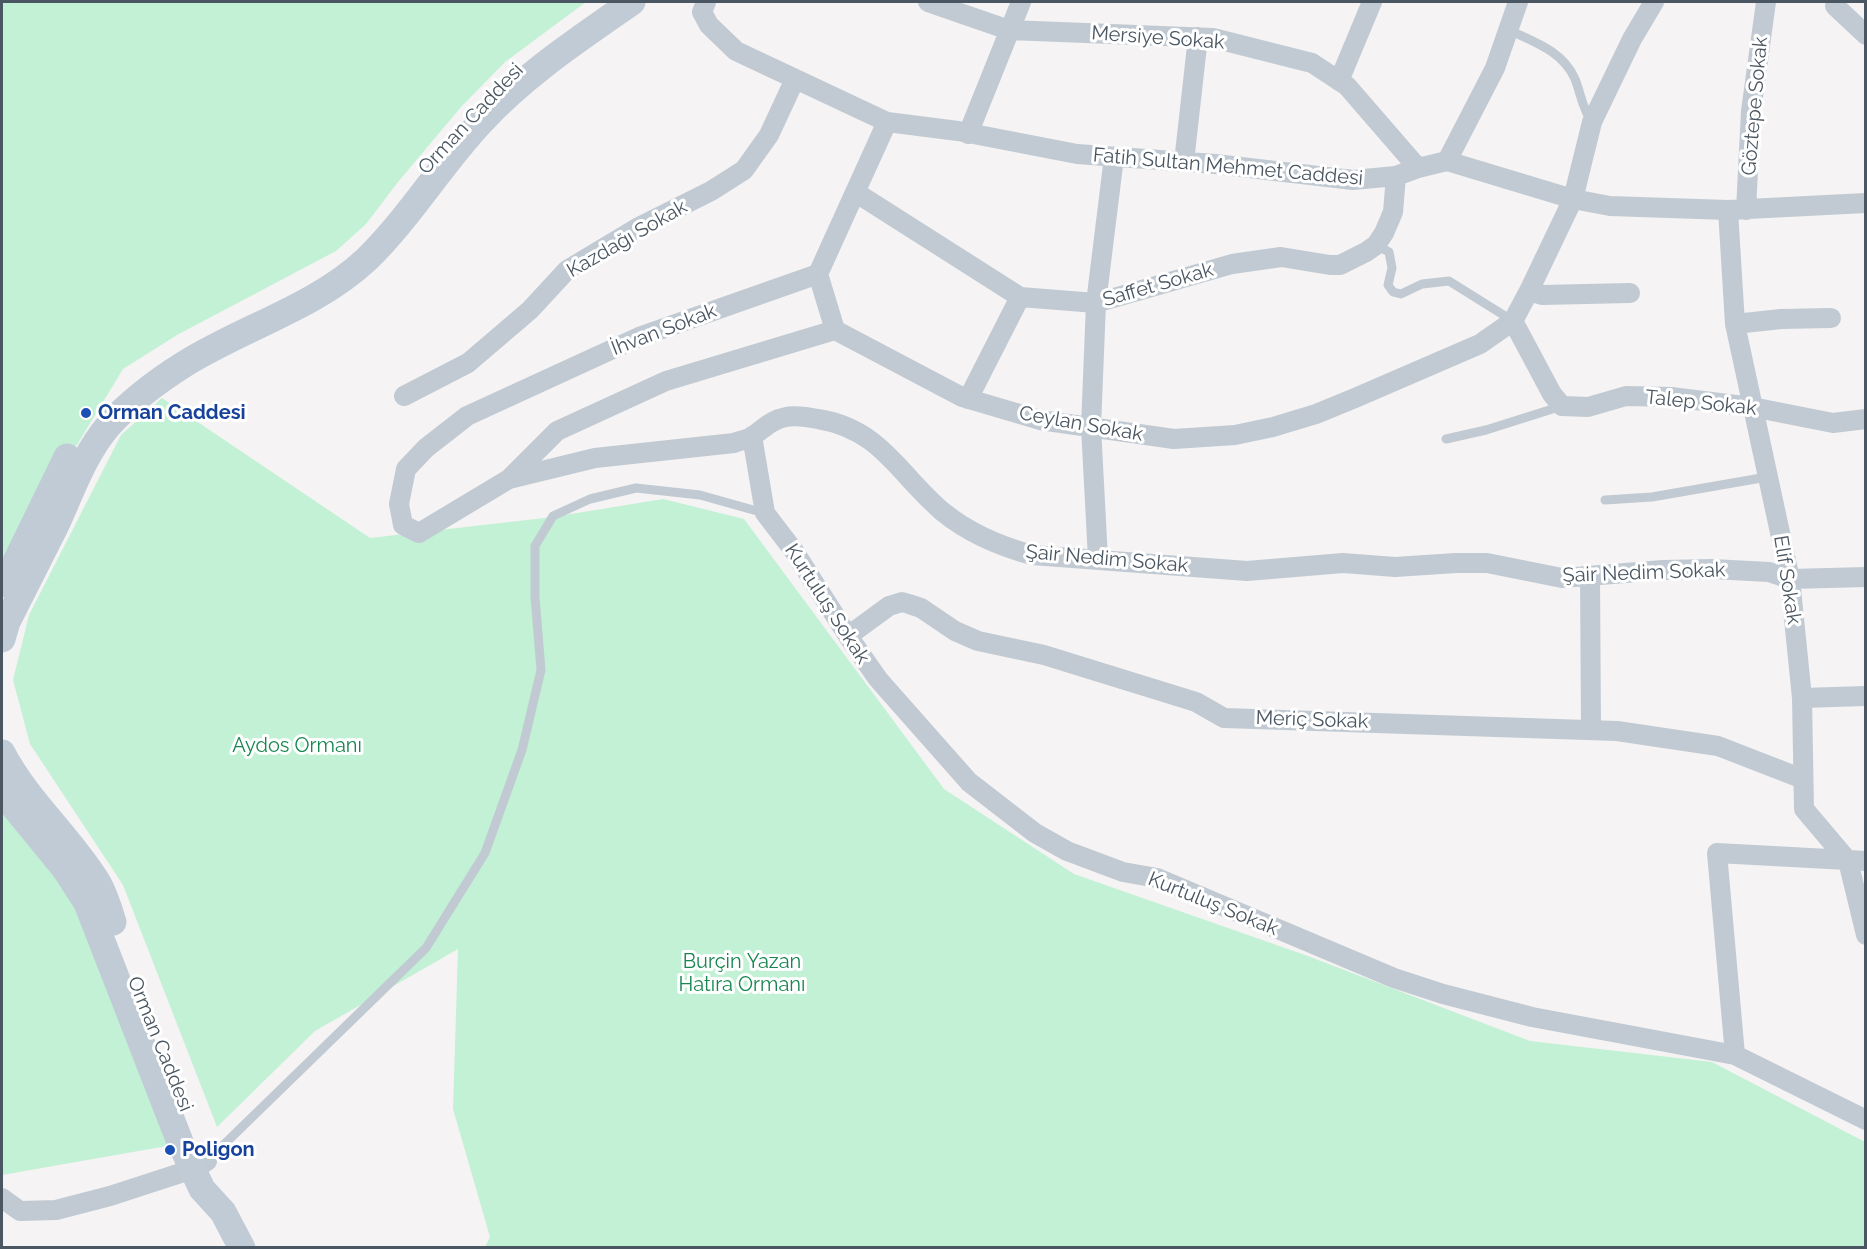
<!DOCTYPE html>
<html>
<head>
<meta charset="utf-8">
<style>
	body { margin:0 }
	#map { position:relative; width:1867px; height:1249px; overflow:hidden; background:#f5f3f3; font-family:Raleway,sans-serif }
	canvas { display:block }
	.frame { position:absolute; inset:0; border:3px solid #4a5661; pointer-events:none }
</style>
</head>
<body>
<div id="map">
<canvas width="1867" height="1249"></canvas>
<div class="frame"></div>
</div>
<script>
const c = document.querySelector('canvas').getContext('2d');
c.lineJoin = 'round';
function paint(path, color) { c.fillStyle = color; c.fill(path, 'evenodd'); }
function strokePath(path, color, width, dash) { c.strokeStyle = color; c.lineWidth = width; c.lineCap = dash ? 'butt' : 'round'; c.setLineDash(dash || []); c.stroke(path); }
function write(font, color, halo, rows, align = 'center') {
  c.font = font + ' Raleway,sans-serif'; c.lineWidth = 6; c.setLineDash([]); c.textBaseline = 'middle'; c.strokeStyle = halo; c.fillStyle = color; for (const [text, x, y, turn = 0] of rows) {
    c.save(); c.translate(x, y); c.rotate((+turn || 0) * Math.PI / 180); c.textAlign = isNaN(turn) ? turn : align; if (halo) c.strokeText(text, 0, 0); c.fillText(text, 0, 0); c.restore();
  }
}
paint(new Path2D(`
	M2,2H586L505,62L461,107L398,182L366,224L336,251L177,335L123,369L10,555L2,581Z
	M162,398L370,538L553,517L663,499L744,519L944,789L1074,874L1305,955L1530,1041L1712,1062L1865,1142V1247H485L490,1237L453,1109L458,949L315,1031L217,1127L123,885L30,744L13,680L29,615L121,435Z
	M2,775L78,883L167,1146L2,1175Z`), '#c3f1d5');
strokePath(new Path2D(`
	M1509,30C1534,42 1563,51 1575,79C1581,94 1582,108 1592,122
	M1376,245L1389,252L1392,268L1388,285L1393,292L1401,294L1422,284L1449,281L1513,321
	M1446,439L1486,430L1562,406
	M1605,500L1652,497L1767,477
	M207,1161L426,948L485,853L522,750L541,670L535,597V546L553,516L590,499L636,488L700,495L764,513`), '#c1cad2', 9);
strokePath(new Path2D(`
	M706,2L702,12L709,25L736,51L887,122L958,131L1077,154L1215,164L1353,180L1396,176L1418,168L1447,161L1573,199L1610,206L1728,210L1866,203
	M928,2L1009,30L1213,38L1312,63L1347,86L1418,168
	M1835,6L1866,35
	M1339,81L1372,2
	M887,122L818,274L639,337L467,416L426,448L406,469L399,504L403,525L419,533L509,479L595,458L734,443C739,441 746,440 751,437C763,430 770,420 786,417C795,415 808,417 818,419C881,429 899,475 943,512C970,534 999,546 1032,555L1247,571L1343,563L1395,567L1456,563H1487L1562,578L1663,570L1712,569L1769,572L1790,579L1866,577
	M968,134L1021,2
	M1447,161L1495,68L1518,2
	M1184,162L1198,37
	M855,192L1020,297L1096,303L1232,264L1281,257L1330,265H1340L1366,252L1376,245L1384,233L1393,212L1396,176
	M1728,210L1735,324L1790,579L1802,698L1804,809L1848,861L1866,935
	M1746,210L1751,111L1766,2
	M818,274L835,330
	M1529,291L1542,295L1630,293
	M1513,321L1552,394L1562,406L1588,407L1626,396L1671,397L1752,407L1833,423L1866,419
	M1735,324L1781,319L1831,318
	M404,396L468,363L530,310L567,270L637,228L711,191L744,170L769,135L795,79
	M968,399L1020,297
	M752,436L765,513L794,551L848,636L878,679L969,782L1035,833L1067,851L1123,872L1157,878L1394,978L1443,994L1532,1017L1735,1055L1866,1120
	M509,479L557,431L666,381L835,330L962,397L1040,420L1174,439L1235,435L1273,427L1316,414L1355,398L1480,344L1513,321L1529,291L1573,199L1592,122L1632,39L1654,2
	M1098,559L1091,427L1096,303L1114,157
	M1590,576L1591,729
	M848,636L889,606L902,602L909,604L921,608L955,631L978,641L1044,655L1196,702L1224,718L1617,731L1718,746L1803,779
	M1802,698L1866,696
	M1735,1055L1717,853L1866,861
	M2,1198L20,1211L56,1210L110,1196L193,1169L207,1161`), '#c1cad2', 20);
strokePath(new Path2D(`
	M5,584L67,457
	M2,639L7,622C23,590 40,557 56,525C72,490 84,454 109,425C130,402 156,382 183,365C243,327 315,308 367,259C409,218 440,166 480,123C524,75 579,39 632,2
	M2,753C27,801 70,837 98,883C105,895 109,909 113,922
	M2,792L65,869L87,903L180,1142L202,1189L223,1212L242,1248`), '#c1cbd6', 27);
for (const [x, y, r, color] of [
	[86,413,6,"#1a4fb4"],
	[170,1150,6,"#1a4fb4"]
]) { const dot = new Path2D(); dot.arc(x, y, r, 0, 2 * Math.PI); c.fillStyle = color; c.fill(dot); strokePath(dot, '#fff', 2); }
write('20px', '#4a5661', '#fff', [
	["Mersiye Sokak",1158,38,4],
	["Göztepe Sokak",1755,106,-85],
	["Orman Caddesi",471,119,-47],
	["Fatih Sultan Mehmet Caddesi",1228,167,5],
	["Kazdağı Sokak",627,239,-30],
	["Saffet Sokak",1158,285,-16],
	["İhvan Sokak",664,330,-21],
	["Talep Sokak",1701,403,6],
	["Ceylan Sokak",1081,424,10],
	["Şair Nedim Sokak",1107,559,5],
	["Şair Nedim Sokak",1644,573,-2],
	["Elif Sokak",1787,580,81],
	["Kurtuluş Sokak",827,604,57],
	["Meriç Sokak",1312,720,2],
	["Kurtuluş Sokak",1213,904,22],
	["Orman Caddesi",160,1044,68]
]);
write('bold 20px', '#164399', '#fff', [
	["Orman Caddesi",98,413],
	["Poligon",182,1150]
], 'left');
write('20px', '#17864f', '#fff', [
	["Aydos Ormanı",297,746],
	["Burçin Yazan",742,962],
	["Hatıra Ormanı",742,985]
]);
</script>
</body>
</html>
